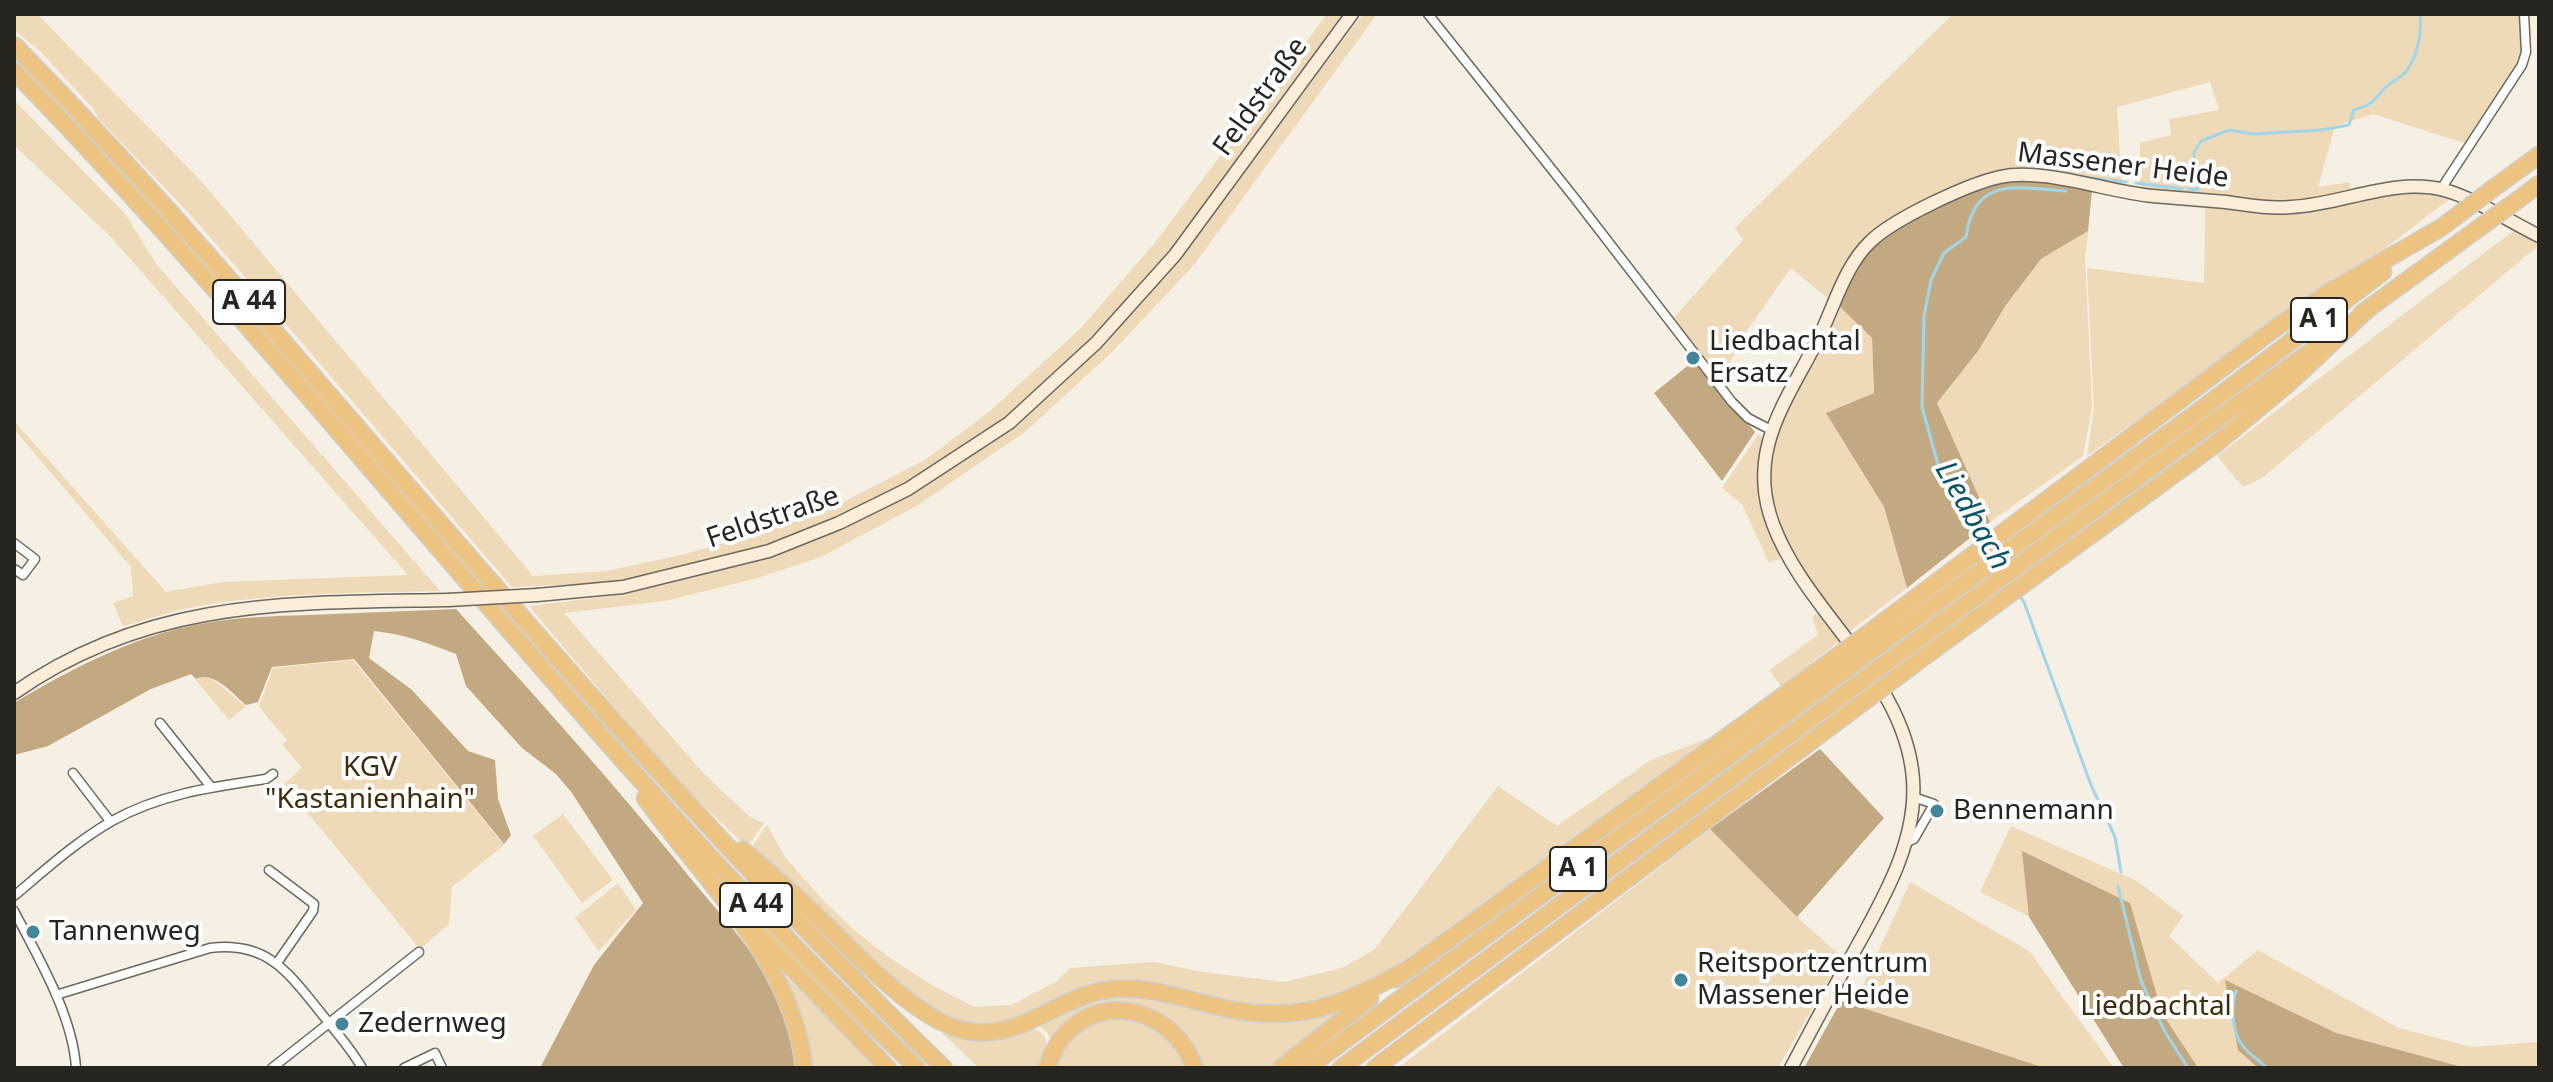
<!DOCTYPE html>
<html>
<head>
<meta charset="utf-8">
<style>
	body { margin:0 }
	#map { position:relative; width:2553px; height:1082px; overflow:hidden; background:#f6efe3; font-family:"Noto Sans",sans-serif }
	canvas { display:block }
	.frame { position:absolute; inset:0; border:16px solid #272520; pointer-events:none }
</style>
</head>
<body>
<div id="map">
<canvas width="2553" height="1082"></canvas>
<div class="frame"></div>
</div>
<script>
const c = document.querySelector('canvas').getContext('2d');
c.lineJoin = 'round';
function paint(path, color) { c.fillStyle = color; c.fill(path, 'evenodd'); }
function strokePath(path, color, width, dash) { c.strokeStyle = color; c.lineWidth = width; c.lineCap = dash ? 'butt' : 'round'; c.setLineDash(dash || []); c.stroke(path); }
function write(font, color, halo, rows, align = 'center') {
  c.font = font + ' "Noto Sans",sans-serif'; c.lineWidth = 8; c.setLineDash([]); c.textBaseline = 'middle'; c.strokeStyle = halo; c.fillStyle = color; for (const [text, x, y, turn = 0] of rows) {
    c.save(); c.translate(x, y); c.rotate((+turn || 0) * Math.PI / 180); c.textAlign = isNaN(turn) ? turn : align; if (halo) c.strokeText(text, 0, 0); c.fillText(text, 0, 0); c.restore();
  }
}
paint(new Path2D(`
	M14,14H37L203,183L533,576L607,571L685,554L767,531L834,507L925,460L990,411L1081,328L1154,244L1327,14H1346L1170,250L1092,338L1001,422L906,482L838,517L766,546L674,571L604,583L512,587L249,281L186,210L98,118L93,108L40,51L14,30Z
	M1363,14H1377L1194,265L1111,353L1026,431L920,504L821,557L754,579L665,601L564,613L704,774L750,817L764,823L747,847L675,779L529,606L605,597L670,583L768,557L833,532L912,494L1016,425L1100,347L1179,259Z
	M1953,14H2523L2525,52L2467,144L2373,114L2335,126L2318,187L2350,182L2351,192L2293,205L2140,191V143L2171,135L2169,119L2219,110L2210,82L2117,107L2122,188L2082,181L1831,301L1791,268L1748,329L1720,381L1672,320L1743,240L1735,228Z
	M14,100L125,214L157,265L440,591C358,593 275,592 194,607C170,611 147,620 123,626L113,603L133,596L131,567L14,429V421L166,592L223,582L408,575L111,237L14,145Z
	M2422,191L2452,197L2383,250L2329,284L2087,456L2094,408L2087,268L2204,283L2205,203L2273,210L2351,198Z
	M2088,231L2085,258L2092,408L2083,456L1990,522L1937,403L1978,351L2006,305L2041,259Z
	M2513,231L2539,245L2262,478L2243,487L2217,456Z
	M1838,305L1872,338L1874,393L1826,413L1884,507L1907,588L1846,634C1803,574 1754,511 1774,432C1777,419 1787,406 1793,394C1808,364 1823,335 1838,305Z
	M1758,435L1764,438L1761,465L1784,557L1769,563L1742,504L1722,488Z
	M1820,612L1841,640L1781,686L1769,670L1818,635L1812,616Z
	M353,660L504,845L452,887L449,924L420,949L284,784L302,768L282,744L287,740L259,707L273,668Z
	M203,676L211,678L246,706L229,720L196,680Z
	M1709,738L1402,962L1340,998L1263,1009L1128,984L1019,1023L985,1028L958,1024L921,1006L750,850L767,825L785,857L821,898L854,930L887,956L933,986L974,1007L1012,1005L1057,981L1070,968L1154,962L1203,972L1284,982L1342,968L1374,950L1498,786L1557,826L1651,760Z
	M563,814L613,880L582,903L533,836Z
	M2011,826L2137,881L2183,916L2169,936L2218,983L2258,950L2399,1028L2472,1047L2539,1042V1068H2124L2030,917L1980,892Z
	M1710,829L1797,917L1842,957L1778,1068H1398Z
	M1910,882L2029,951L2114,1068H2045L1854,1005Z
	M618,883L636,910L599,951L575,918Z
	M775,966L878,1068H811L800,1020Z
	M1127,993L1227,1014L1354,1006L1273,1068H1202C1191,1039 1174,1017 1143,1008C1136,1006 1125,1004 1118,1005C1104,1008 1066,1033 1051,1041L1047,1032L1036,1023L1095,997Z
	M1121,1014L1165,1029L1191,1068H1051L1055,1058L1085,1024Z
	M931,1022L956,1031L1030,1026L1044,1035L1048,1051L1042,1068H979Z`), '#eed9b9');
paint(new Path2D(`
	M2000,180H2044L2092,191L2088,231L2041,259L2006,305L1978,351L1937,403L1990,522L1907,588L1884,507L1826,413L1874,393L1872,338L1838,305C1843,294 1847,281 1853,271C1880,226 1952,196 2000,180Z
	M1696,359L1755,432L1722,481L1654,393Z
	M456,609C537,698 617,787 692,880C723,918 761,957 780,1003C789,1024 793,1046 796,1068H540L594,965L643,903L572,793L556,774L522,748L466,686L456,654C428,643 404,634 374,631L369,658L412,690L468,751L495,760L498,799L511,835L504,844L354,659L272,667L258,702L246,705C233,694 213,670 196,679L191,674L151,689L48,746L14,755V703C74,667 136,635 205,623C239,617 275,616 309,615C358,613 407,611 456,609Z
	M1820,749L1884,818L1797,917L1710,829Z
	M2022,851L2130,903L2162,1013L2198,1068H2124L2029,917Z
	M2225,980L2336,1033L2466,1068H2258L2238,1050Z
	M1841,1001L1854,1005L2045,1068H1804Z`), '#c2a982');
strokePath(new Path2D(`
	M2082,177L2126,182
	M2136,183L2182,189
	M2189,189L2198,190L2194,152L2201,141L2229,130L2253,134L2321,130L2349,125L2354,110C2375,103 2370,104 2384,89C2390,82 2402,78 2408,69C2418,54 2422,31 2420,14
	M1983,543L1939,468L1922,407L1924,316L1931,280L1944,253L1966,237C1974,175 2018,188 2066,191
	M2019,595L2024,602L2091,785L2115,837L2121,872
	M2118,886L2141,981L2165,1032L2188,1068
	M2236,991C2230,1006 2232,1033 2243,1046C2249,1055 2260,1060 2267,1068`), '#a1d6e8', 3);
const street = new Path2D(`
	M1428,14L1573,196L1732,402L1748,418L1771,430
	M2441,189L2522,65L2526,52L2524,14
	M14,543L35,559L23,575L16,570L14,572
	M160,723L211,787
	M73,773L110,821
	M1905,843L1914,839L1934,804L1913,797
	M269,870L314,904L313,911L277,963
	M14,896C45,870 77,841 112,821C160,794 212,787 266,779L273,774
	M14,911C38,957 73,1016 76,1068
	M56,995L210,948C267,941 288,972 321,1013C335,1031 351,1048 362,1068
	M272,1068L419,952
	M404,1068L435,1053L442,1068`);
const secondary = new Path2D(`
	M537,595L623,587L769,551L839,523L908,489L1009,423L1096,343L1175,255L1352,14
	M14,693C149,598 290,603 448,600
	M1791,1068C1810,1032 1829,996 1849,961C1879,906 1918,844 1913,779C1905,677 1807,615 1773,524C1745,449 1789,398 1820,335C1835,304 1845,266 1870,242C1893,219 1968,184 2000,177C2042,167 2108,192 2153,196C2177,198 2202,200 2226,202C2247,205 2269,209 2291,207C2341,205 2393,177 2444,190C2472,197 2511,222 2539,236`);
const highway = new Path2D(`
	M14,45C141,174 258,312 376,449C559,661 742,873 944,1068
	M14,71C326,393 592,758 917,1068
	M2491,190L2539,155
	M2519,199L2539,184
	M2361,314L2490,220
	M2183,398L2274,329L2333,290L2442,227
	M2195,414L2383,272
	M2205,428L2314,349
	M1947,640L2217,443L2288,384L2368,309
	M645,798C704,881 794,962 804,1068
	M743,850C763,867 783,884 802,902C844,940 903,1010 956,1028C1008,1046 1047,1006 1093,993C1137,980 1182,999 1224,1008C1295,1024 1342,1006 1403,972
	M759,934L888,1068
	M1395,979L1839,655
	M1047,1068C1071,989 1168,994 1195,1068
	M1281,1068L1370,998
	M1307,1068L1848,668
	M1341,1068L1859,683
	M1375,1068L1869,698`);
strokePath(street, '#6d675d', 11);
strokePath(secondary, '#6d675d', 15);
strokePath(highway, '#cfcfce', 19);
strokePath(street, '#fff', 8);
strokePath(secondary, '#faedd9', 12);
strokePath(highway, '#edc381', 16);
const secondaryBridge = new Path2D(`
	M448,600L537,595`);
const highwayBridge = new Path2D(`
	M2490,220L2519,199
	M2442,227L2491,190
	M1839,655L2183,398
	M1848,668L2195,414
	M1859,683L2205,428
	M1869,698L1947,640`);
strokePath(secondaryBridge, '#6d675d', 15, []);
strokePath(highwayBridge, '#cfcfce', 19, []);
strokePath(secondaryBridge, '#faedd9', 12);
strokePath(highwayBridge, '#edc381', 16);
for (const [x, y, r, color] of [
	[1693,358,8,"#458599"],
	[1937,811,8,"#458599"],
	[33,932,8,"#458599"],
	[1681,980,8,"#458599"],
	[342,1024,8,"#458599"]
]) { const dot = new Path2D(); dot.arc(x, y, r, 0, 2 * Math.PI); c.fillStyle = color; c.fill(dot); strokePath(dot, '#fff', 3); }
for (const [x, y, w] of [
	[249,302,72],
	[2319,320,56],
	[1578,869,56],
	[756,905,72]
]) { const box = new Path2D(); box.roundRect(x - w / 2, y - 22, w, 44, 6); c.fillStyle = '#fff'; c.fill(box); strokePath(box, '#272520', 2); }
write('bold 26px', '#272520', null, [
	["A 44",249,302],
	["A 1",2319,320],
	["A 1",1578,869],
	["A 44",756,905]
]);
write('28px', '#272520', '#fff', [
	["Feldstraße",1261,97,-54],
	["Massener Heide",2123,166,7],
	["Feldstraße",773,518,-19]
]);
write('28px', '#272520', '#fff', [
	["Liedbachtal",1709,342],
	["Ersatz",1709,374],
	["Bennemann",1953,811],
	["Tannenweg",49,932],
	["Reitsportzentrum",1697,964],
	["Massener Heide",1697,996],
	["Zedernweg",358,1024]
], 'left');
write('28px', '#3e2c0b', '#fff', [
	["KGV",370,768],
	["\"Kastanienhain\"",370,800],
	["Liedbachtal",2156,1007]
]);
write('italic 30px', '#0b5467', '#fff', [
	["Liedbach",1972,516,60]
]);
</script>
</body>
</html>
